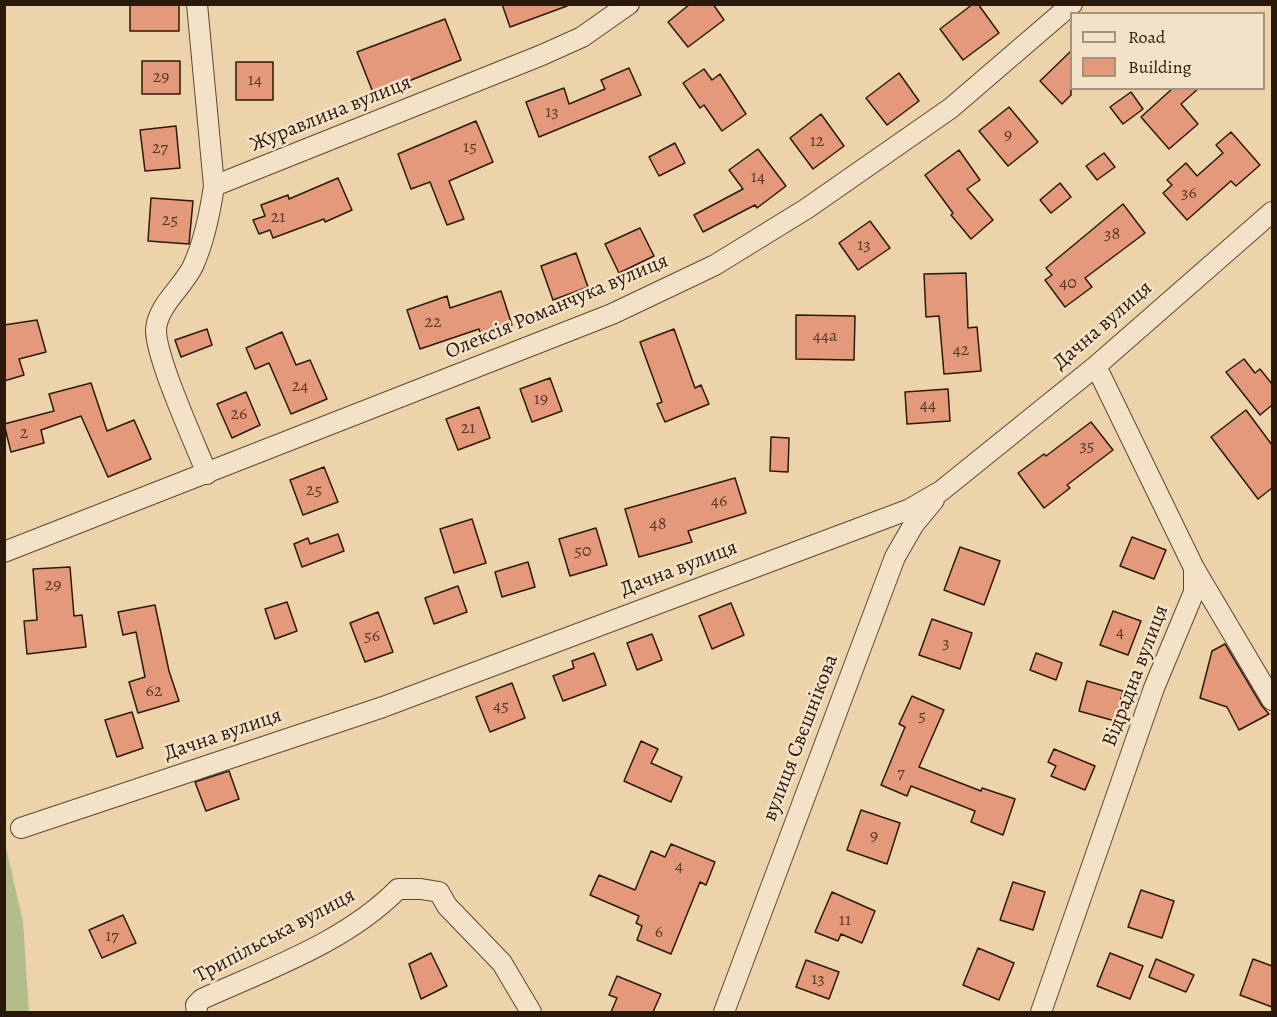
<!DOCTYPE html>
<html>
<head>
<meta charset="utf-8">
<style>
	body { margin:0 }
	#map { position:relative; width:1277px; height:1017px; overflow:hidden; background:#ecd3aa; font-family:Alegreya,serif }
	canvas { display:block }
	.frame { position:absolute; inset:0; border:6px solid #2b1a0b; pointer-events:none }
	.legend { position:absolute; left:1070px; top:12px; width:195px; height:78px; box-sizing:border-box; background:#f3e2c8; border:2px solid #a3927c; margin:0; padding:8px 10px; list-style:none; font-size:18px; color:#2b1a0b }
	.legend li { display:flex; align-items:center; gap:12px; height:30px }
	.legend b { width:30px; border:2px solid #a3927c }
</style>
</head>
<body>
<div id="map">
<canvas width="1277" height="1017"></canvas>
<div class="frame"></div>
<ul class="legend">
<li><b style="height:8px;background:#f3e2c8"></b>Road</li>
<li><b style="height:16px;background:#e4997b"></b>Building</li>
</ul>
</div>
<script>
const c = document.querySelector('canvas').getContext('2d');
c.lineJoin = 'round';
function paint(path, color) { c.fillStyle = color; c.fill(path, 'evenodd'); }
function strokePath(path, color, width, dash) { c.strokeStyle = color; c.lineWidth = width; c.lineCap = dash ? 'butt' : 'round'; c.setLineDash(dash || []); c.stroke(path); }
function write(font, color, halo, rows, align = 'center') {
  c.font = font + ' Alegreya,serif'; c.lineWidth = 5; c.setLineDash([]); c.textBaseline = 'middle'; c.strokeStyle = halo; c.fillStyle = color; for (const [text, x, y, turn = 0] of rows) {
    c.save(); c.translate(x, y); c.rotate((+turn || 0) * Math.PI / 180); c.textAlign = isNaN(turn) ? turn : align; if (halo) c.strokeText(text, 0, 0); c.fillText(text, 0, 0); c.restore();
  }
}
paint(new Path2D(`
	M4,838L23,922L29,1012H5Z`), '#b3bd8c');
const building = new Path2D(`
	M130,4H179V31H130Z
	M502,4H566L567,6L510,27Z
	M690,4H713L724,20L688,47L668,22Z
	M973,4H978L999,33L963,60L940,29Z
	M445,19L461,60L374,95L357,52Z
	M1071,51V95L1062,104L1040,81Z
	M142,61H180V94H142Z
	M236,62H273V100H236Z
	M629,68L641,95L539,137L526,102L564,88L569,104L605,89L601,80Z
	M704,69L712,80L720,74L746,114L722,131L704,105L700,108L683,83Z
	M899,73L919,101L887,125L866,98Z
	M1173,88H1199L1181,104L1198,124L1169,149L1141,117Z
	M1131,92L1143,109L1123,124L1110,107Z
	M1009,107L1038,142L1008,166L979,131Z
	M821,114L844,146L813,169L790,138Z
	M476,121L493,162L449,181L464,219L447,225L430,182L411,189L398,154Z
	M176,126L180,168L145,171L140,130Z
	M1231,132L1260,165L1236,186L1231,181L1187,220L1163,193L1172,185L1167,180L1186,163L1197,176L1223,153L1216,145Z
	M675,143L685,163L659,176L649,157Z
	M758,149L786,186L757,208L755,205L703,232L694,215L743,189L729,170Z
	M959,150L980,180L967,189L993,220L971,239L951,215L953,213L925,175Z
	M1104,153L1115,167L1097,180L1086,166Z
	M338,178L352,210L325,222L324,219L273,238L270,230L259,234L253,220L265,216L261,205L288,195L289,199Z
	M1060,183L1071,197L1051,213L1040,200Z
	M151,198L193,201L189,244L148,241Z
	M1123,204L1145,233L1085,278L1092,287L1065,307L1045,280L1052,275L1046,268Z
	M870,221L890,248L858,270L839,243Z
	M640,228L654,256L619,273L605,244Z
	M576,253L588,287L553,300L541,266Z
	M966,273L968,328L977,327L981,371L944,374L939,316L926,317L924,274Z
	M501,291L512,325L481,335L479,329L420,349L407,310L447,296L450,308Z
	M796,315L855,316L854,360L796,359Z
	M37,320L46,352L19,359L24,375L4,381V325Z
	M207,329L212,345L181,357L175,340Z
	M674,329L695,388L701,385L709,404L665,422L657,404L662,402L640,342Z
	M282,332L296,365L310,360L327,399L291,414L269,363L255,369L246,348Z
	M1244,359L1255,373L1260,369L1272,384V405L1260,415L1226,372Z
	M550,378L562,411L532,422L520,389Z
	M91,383L107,431L134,420L151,459L108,477L81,416L41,430L44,443L11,452L4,424L54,411L49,394Z
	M948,389L950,421L907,424L905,392Z
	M246,392L260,425L232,438L217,404Z
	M479,407L490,438L458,450L446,419Z
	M1246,410L1272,445V488L1258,499L1211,437Z
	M1091,422L1113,450L1067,485L1070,488L1044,508L1018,473L1044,454L1046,456Z
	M771,437L789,438L788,472L770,471Z
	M324,467L338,502L303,515L290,480Z
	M735,478L746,513L688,531L692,542L639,557L625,509Z
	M472,519L486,563L454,573L440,529Z
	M596,528L607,565L570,576L559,539Z
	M338,534L344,551L302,567L294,544L308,538L310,544Z
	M1132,537L1166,550L1154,579L1120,566Z
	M960,547L1000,561L984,605L944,590Z
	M528,562L535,587L502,597L495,572Z
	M70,567L74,616L82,615L86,647L27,654L24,621L37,620L33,569Z
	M458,586L467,612L434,624L425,598Z
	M287,602L297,631L275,639L265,609Z
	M731,603L744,635L712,649L699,616Z
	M155,605L169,671L179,701L138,713L129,682L145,677L136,632L123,635L118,612Z
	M1113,611L1141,621L1128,655L1100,645Z
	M378,612L393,652L365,662L350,623Z
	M932,619L972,633L960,669L919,655Z
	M652,634L662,660L637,670L627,643Z
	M1225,644L1262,706L1269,714L1239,730L1227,707L1200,698L1212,651Z
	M594,653L606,685L563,701L553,676L574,668L572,661Z
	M1036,653L1062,663L1056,680L1030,670Z
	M1087,681L1123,691L1115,721L1079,711Z
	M512,683L525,718L490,732L476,697Z
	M912,696L944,710L919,767L981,791L982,788L1015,799L1003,835L971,822L975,811L911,786L907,796L881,785L905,727L899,724Z
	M132,712L143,748L117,757L105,720Z
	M641,741L658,749L651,763L682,777L671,802L624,781Z
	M1054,749L1095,766L1085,790L1051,776L1056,766L1048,762Z
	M229,771L239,799L206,811L195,782Z
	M861,810L900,823L887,864L847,850Z
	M671,844L715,862L706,885L700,882L671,954L637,940L642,926L636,923L639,916L590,895L599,875L635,890L651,851L665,857Z
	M1013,882L1045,892L1033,930L1000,920Z
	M1141,890L1174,901L1162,938L1128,927Z
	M832,892L875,911L862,943L841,934L838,941L815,932Z
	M123,915L136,943L102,958L89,930Z
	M978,948L1014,963L999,1000L963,985Z
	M431,953L447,986L421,999L409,964Z
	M1110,953L1143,966L1130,999L1097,986Z
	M1156,959L1194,975L1186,992L1149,977Z
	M1253,959L1272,966V1007L1240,995Z
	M806,960L839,972L829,999L796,987Z
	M617,976L661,994L653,1012H611L617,998L609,995Z`);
paint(building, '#e4997b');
strokePath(building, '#2b1a0b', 1.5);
const minor = new Path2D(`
	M197,4L214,186L542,55L582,37L629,4
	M207,474C195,443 156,359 156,330C157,306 183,287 193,266C204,242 210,213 214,186
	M4,552L612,314L715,265L806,209L951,108L1072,4
	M1194,568L1272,700
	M21,828L383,707L910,509L941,491L1096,366L1272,212
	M197,1012L196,1005L202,999C268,969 346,942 398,889H421L439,892L447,906L502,963L531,1012
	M724,1012L895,557L914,524L934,500
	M1041,1012L1154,688L1194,592V568L1096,366`);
strokePath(minor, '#5b4833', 22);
strokePath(minor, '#f3e2c8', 20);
write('18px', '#593a27', null, [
	["29",161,78],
	["14",255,81],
	["13",552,113],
	["9",1008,136],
	["12",817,142],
	["15",470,148],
	["27",160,149],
	["14",758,178],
	["36",1189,194],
	["21",278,218],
	["25",170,221],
	["38",1112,235],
	["13",864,246],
	["40",1068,284],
	["22",433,323],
	["44а",825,337],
	["42",961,351],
	["24",300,387],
	["19",541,400],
	["44",928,406],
	["26",239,415],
	["21",468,429],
	["2",24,434],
	["35",1087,447],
	["25",314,491],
	["46",719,502],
	["48",658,525],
	["50",583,552],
	["29",53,586],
	["4",1120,633],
	["56",372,637],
	["3",946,644],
	["62",154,692],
	["45",501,707],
	["5",922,717],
	["7",901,774],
	["9",874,837],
	["4",679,867],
	["11",845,921],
	["6",659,933],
	["17",112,937],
	["13",818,980]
]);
write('21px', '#2b1a0b', '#f3e2c8', [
	["Журавлина вулиця",331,114,-22],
	["Олексія Романчука вулиця",557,307,-23],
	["Дачна вулиця",1103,326,-41],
	["Дачна вулиця",679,569,-21],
	["Відрадна вулиця",1136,676,-69],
	["Дачна вулиця",223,735,-19],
	["вулиця Свєшнікова",801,738,-69],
	["Трипільська вулиця",275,936,-28]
]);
</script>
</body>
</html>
